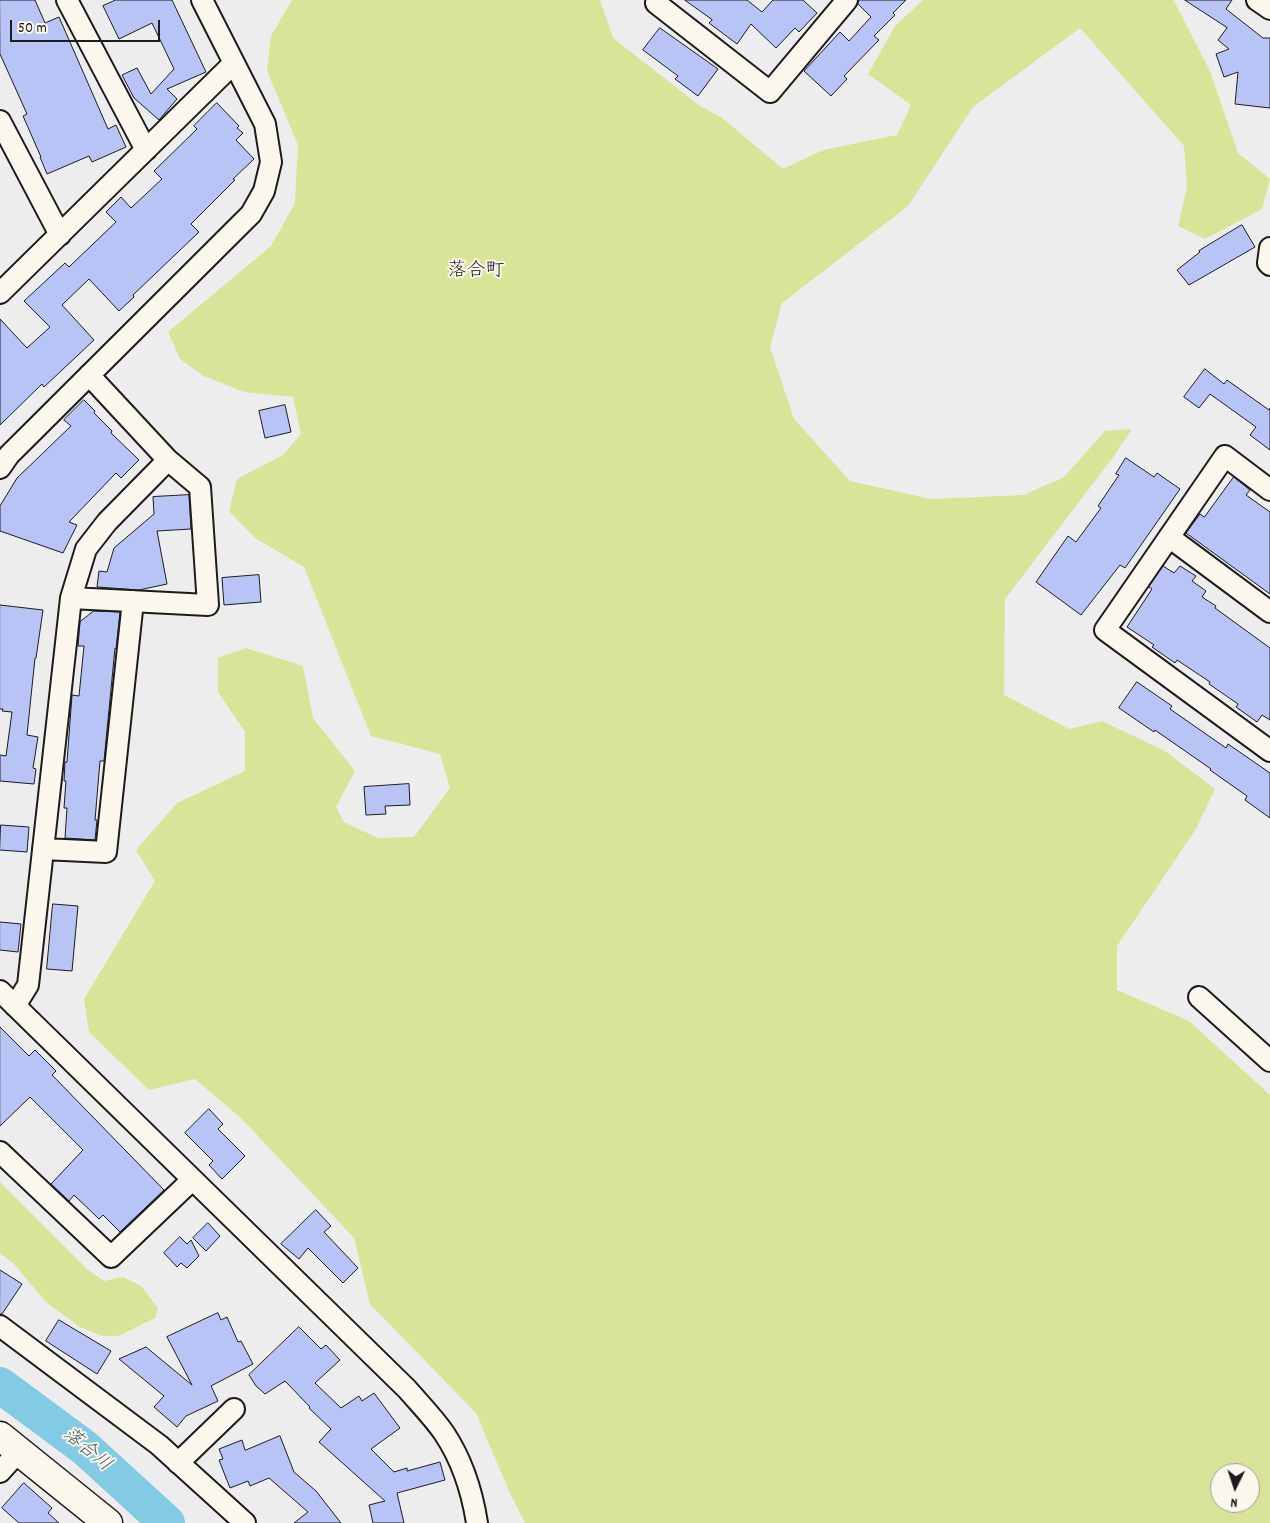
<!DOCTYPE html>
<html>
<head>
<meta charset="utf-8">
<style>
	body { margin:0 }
	#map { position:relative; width:1270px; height:1523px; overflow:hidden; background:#eeedee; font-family:Dekko,sans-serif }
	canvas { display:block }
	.north { position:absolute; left:1210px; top:1463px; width:50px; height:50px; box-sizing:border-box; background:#fbf7ec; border:1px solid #a29f99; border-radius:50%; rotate:184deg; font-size:14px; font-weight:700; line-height:20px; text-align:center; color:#1c1c1c }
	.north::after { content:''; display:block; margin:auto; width:18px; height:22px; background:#1c1c1c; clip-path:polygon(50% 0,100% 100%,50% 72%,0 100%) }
	.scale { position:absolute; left:10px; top:20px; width:150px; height:22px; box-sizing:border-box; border:2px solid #1c1c1c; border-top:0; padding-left:6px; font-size:15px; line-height:18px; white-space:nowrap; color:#1c1c1c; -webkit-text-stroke:4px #fbf7ec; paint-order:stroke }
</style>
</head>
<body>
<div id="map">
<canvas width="1270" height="1523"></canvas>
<div class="north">N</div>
<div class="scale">50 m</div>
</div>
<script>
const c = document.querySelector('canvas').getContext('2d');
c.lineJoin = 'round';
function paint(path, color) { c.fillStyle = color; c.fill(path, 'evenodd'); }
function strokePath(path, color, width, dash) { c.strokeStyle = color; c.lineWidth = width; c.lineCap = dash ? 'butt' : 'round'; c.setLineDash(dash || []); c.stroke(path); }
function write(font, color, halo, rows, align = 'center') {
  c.font = font + ' Dekko,"Klee One",sans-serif'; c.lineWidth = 4; c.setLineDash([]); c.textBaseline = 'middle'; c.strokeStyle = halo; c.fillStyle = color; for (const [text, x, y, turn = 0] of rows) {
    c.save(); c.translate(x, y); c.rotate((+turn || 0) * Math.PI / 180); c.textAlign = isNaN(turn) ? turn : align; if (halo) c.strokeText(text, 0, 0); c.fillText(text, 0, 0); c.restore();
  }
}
paint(new Path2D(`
	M292,0H600L613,38L700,106L721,117L783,169L823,150L897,135L911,105L868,74L895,26L923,0H1173L1175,3L1210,71L1238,153L1270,179L1262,209L1205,239L1178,226L1187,187L1184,146L1080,28L973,107L908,206L782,303L770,347L794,419L850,481L931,499L1024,495L1064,477L1105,431L1132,429L1114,456L1005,599L1004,695L1069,729L1102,721L1165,751L1215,789L1196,829L1117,946V990L1189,1021L1270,1095V1523H525L509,1491L476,1413L370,1304L354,1238L241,1118L195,1079L149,1090L89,1032L84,999L155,881L136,850L177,803L245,771V732L218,692V658L246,648L303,666L313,718L355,771L336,807L344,822L378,838L414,837L450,788L440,754L371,736L304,567L255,538L229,511L237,479L283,455L301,434L293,397L244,392L204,376L180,359L168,332L271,246L295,203L298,145L267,71L271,36ZM1220,1473H1250V1503H1220Z
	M0,1182L88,1270L104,1281L123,1277L141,1286L158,1308L155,1318L119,1336H102L80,1327L46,1302L14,1264L0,1253Z`), '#d8e497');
strokePath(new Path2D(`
	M0,1385L85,1448L167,1523`), '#83cae4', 36);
const building = new Path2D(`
	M0,0H35L45,23L59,17L108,129L116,125L126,147L92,162L89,156L47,174L40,157H41L23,116L27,114L0,54Z
	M116,0H172L206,72L167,89L177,99L159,120L134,98L122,75L137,68L151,94L174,69L152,23L119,39L103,6Z
	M685,0H747L762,12L773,0H803L817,13L799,32L795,28L776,48L751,24L737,44L709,23L712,20Z
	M859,0H906L893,13L895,15L874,36L879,40L844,76L847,79L831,96L804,71L840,32L849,41L871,17L858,4Z
	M1185,0H1232L1226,9L1263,38H1270V108L1235,104L1238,72L1224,77L1216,54L1229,49L1218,40L1227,28Z
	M660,28L718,69L698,96L675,79L678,76L643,50Z
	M217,103L239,126L237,128L243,133L236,140L254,159L233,179L235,180L191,224L199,232L133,295L134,297L119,311L89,279L62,305L94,340L44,387L42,384L0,425V319L27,348L50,327L24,301L65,263L69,267L116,222L106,212L121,197L131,208L162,179L154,171L197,129L194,126Z
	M1242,225L1255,247L1189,285L1177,270L1200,252L1199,251Z
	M1205,369L1224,384L1227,380L1269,410L1270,408V450L1250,435L1256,427L1210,394L1199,408L1184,397Z
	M84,400L95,411L94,413L112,431L111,433L139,460L121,478L116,473L69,522L77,525L63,553L0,531V506L17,478L71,426L64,420Z
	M285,405L291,432L265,438L259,411Z
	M1126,458L1154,477L1157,473L1180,489L1125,568L1120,565L1081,615L1036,582L1068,536L1076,542L1101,508L1098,506L1119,475L1116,474Z
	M1234,477L1250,490L1246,495L1270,512V594L1186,533L1200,514L1204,517Z
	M189,495L191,529L157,531L167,584L139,590L97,587L99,571L107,572L114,548L154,514L153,497Z
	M1163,566L1174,573L1180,566L1196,576L1192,581L1206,591L1202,597L1216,606L1215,608L1270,648V720L1262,715L1257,722L1236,707L1238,704L1209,684L1210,682L1177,660L1175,663L1152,647L1154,645L1127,627L1152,589L1149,587Z
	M259,575L261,602L224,605L222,578Z
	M0,605L43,610L36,658H35L27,735L38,737L33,768L36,769L34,784L0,781V755L6,756L12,712L2,711L3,709H0Z
	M94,611L120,612L116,649L115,648L104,761H100L95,820H97L95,840L65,838L67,808H64L66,781H64L65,762H67L72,695L79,696L84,646H78L80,622Z
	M1137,682L1172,706L1170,709L1226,748L1228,744L1270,773V818L1245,800L1247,796L1210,770L1211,769L1155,730L1154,732L1119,708Z
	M409,784L410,805L385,806L386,814L366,815L364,787Z
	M1,825L29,827L27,852L0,850Z
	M53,904L78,906L72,971L47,969Z
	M0,922L21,924L18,952L0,950Z
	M0,1027L29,1056L35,1050L56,1071L52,1075L164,1190L120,1232L103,1215L99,1219L74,1195L69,1201L51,1184L83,1150L30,1097L0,1126Z
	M209,1109L223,1124L218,1129L245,1156L222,1179L209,1165L213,1161L185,1133Z
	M316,1210L331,1226L324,1232L358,1268L343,1283L308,1248L299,1259L281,1244Z
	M208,1223L220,1236L206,1251L193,1238Z
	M180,1237L187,1244L191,1240L199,1256L187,1268L181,1263L177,1267L164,1253Z
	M0,1270L22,1284L2,1314H0Z
	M218,1313L221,1320L227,1317L238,1342L241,1341L253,1364L211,1386L218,1401L186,1416L177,1427L154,1407L164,1396L119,1359L146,1347L192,1385L167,1337Z
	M59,1320L111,1351L97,1374L46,1341Z
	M299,1327L321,1349L326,1345L340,1360L315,1383L341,1408L359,1396L362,1401L374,1393L400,1428L371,1449L394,1472L407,1468V1471L440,1462L445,1480L397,1493L404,1523H373L369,1505L385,1501L319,1442L331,1429L309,1408L310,1407L285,1381L265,1394L256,1386L249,1375Z
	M280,1436L294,1472L316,1491L341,1523H294L308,1512L269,1478L250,1486L248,1481L230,1488L219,1460L223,1459L219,1449L242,1440L245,1450Z
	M24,1483L52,1508L48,1513L59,1523H19L2,1508Z`);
paint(building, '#b8c4f5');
strokePath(building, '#1c1c1c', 1);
const street = new Path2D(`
	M67,0L146,150
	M658,0L656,3L770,92L847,0
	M1257,0L1270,9
	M0,121L60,235
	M1270,248L1268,263L1270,265
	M0,293L234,63
	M0,468L9,455L251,214L264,191L271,162L265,124L202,0
	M1270,490L1225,456L1105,630L1270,751
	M1169,537L1270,612
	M71,598L208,605L200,487L168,460L89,375
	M43,849L106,852L133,601
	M0,991L407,1389C419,1403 433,1417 444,1433C462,1460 472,1491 477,1523
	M1199,997L1270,1061
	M15,1006L28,985L71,598L86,549L107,522L168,460
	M0,1152L111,1257L192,1180
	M0,1326L159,1445L245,1523
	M178,1463L234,1409
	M0,1472L19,1451`);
const secondary = new Path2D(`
	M0,1436L108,1523`);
strokePath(street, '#1c1c1c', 24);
strokePath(secondary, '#1c1c1c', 31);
strokePath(street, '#fbf7ec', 20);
strokePath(secondary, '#fbf7ec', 28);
write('19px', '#1c1c1c', '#fbf7ec', [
	["落合町",476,272]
]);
write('italic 19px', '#405962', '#fbf7ec', [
	["落合川",86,1451,40]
]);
</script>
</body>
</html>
